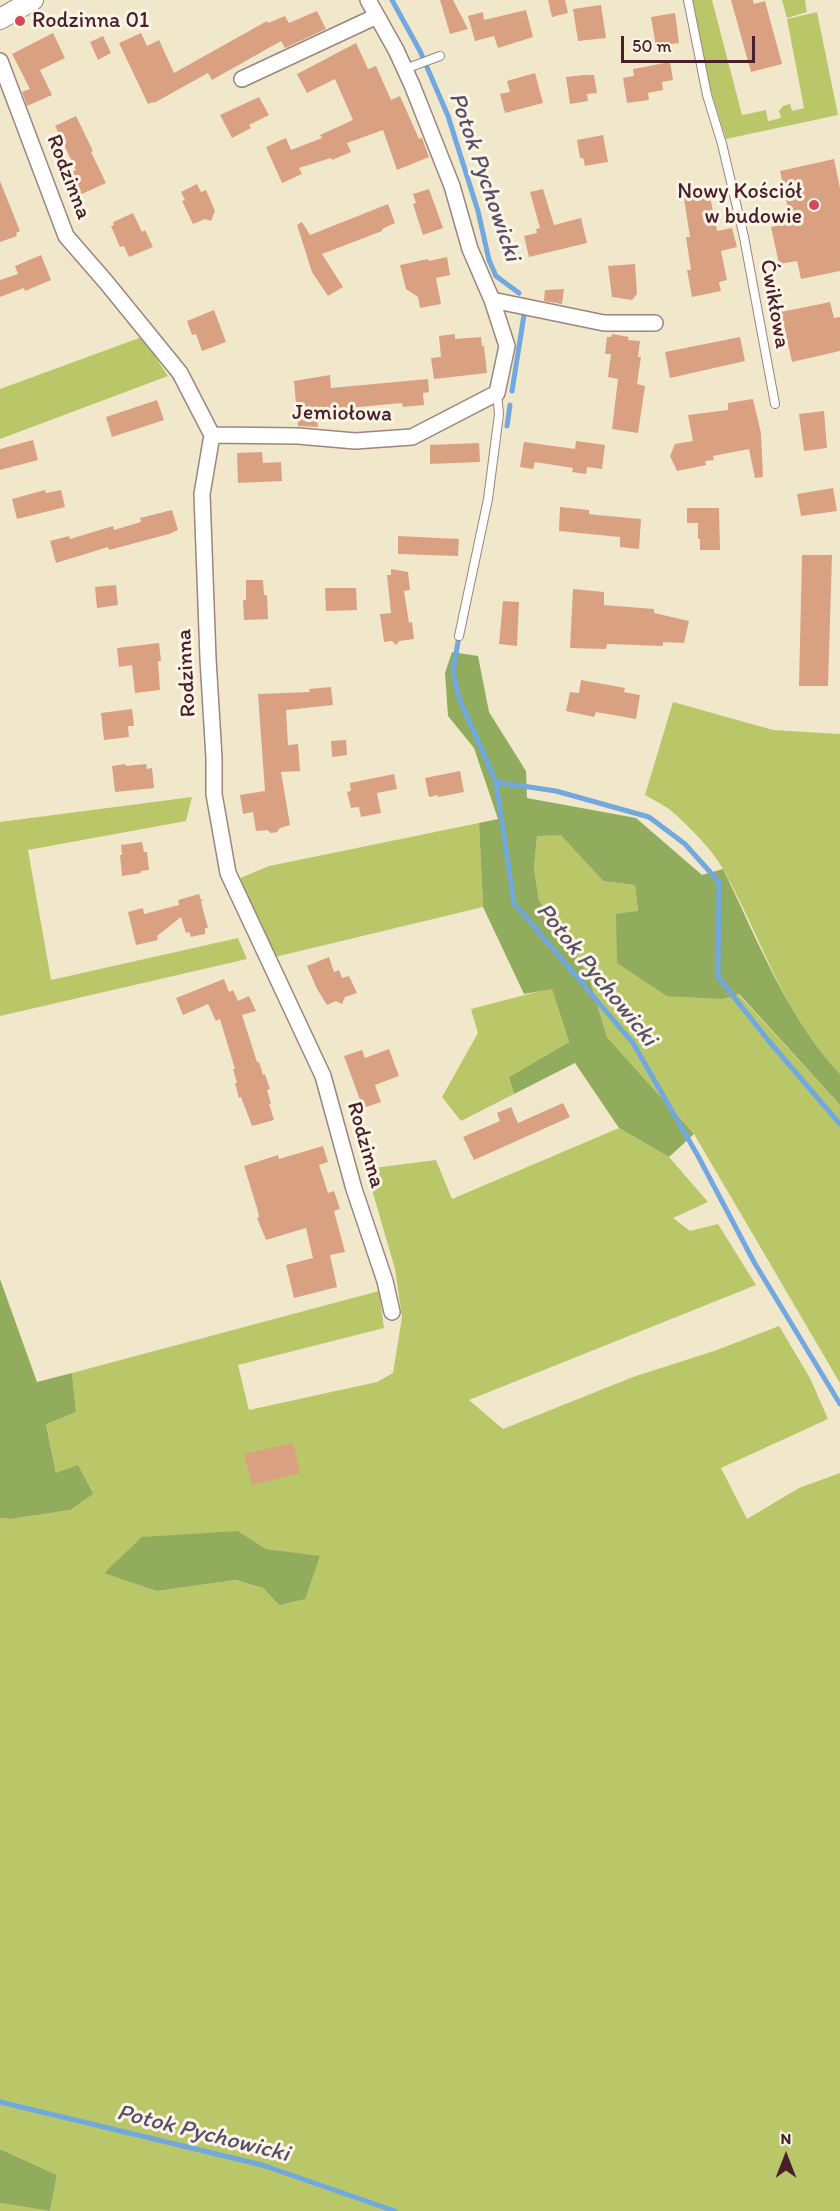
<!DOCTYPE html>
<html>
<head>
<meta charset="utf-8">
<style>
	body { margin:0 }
	#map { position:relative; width:840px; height:2211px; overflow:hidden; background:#f1e8cc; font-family:Itim,sans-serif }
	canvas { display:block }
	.north { position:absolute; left:756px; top:2127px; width:60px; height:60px; -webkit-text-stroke:4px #fcf5e5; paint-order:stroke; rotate:0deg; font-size:16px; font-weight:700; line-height:24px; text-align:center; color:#4a1f2b }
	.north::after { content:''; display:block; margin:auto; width:21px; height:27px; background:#4a1f2b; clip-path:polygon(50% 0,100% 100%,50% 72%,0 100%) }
	.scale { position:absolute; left:621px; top:36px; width:134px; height:27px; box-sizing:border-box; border:3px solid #4a1f2b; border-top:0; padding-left:8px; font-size:18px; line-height:21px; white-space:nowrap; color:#4a1f2b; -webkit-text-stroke:4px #fcf5e5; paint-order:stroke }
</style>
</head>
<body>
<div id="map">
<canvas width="840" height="2211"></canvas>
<div class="north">N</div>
<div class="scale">50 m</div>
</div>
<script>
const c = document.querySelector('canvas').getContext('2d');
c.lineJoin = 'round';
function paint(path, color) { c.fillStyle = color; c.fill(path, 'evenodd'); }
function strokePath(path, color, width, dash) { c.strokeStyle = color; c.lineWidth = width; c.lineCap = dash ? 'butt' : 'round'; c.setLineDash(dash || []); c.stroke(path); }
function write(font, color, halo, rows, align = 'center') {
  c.font = font + ' Itim,sans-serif'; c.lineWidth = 6; c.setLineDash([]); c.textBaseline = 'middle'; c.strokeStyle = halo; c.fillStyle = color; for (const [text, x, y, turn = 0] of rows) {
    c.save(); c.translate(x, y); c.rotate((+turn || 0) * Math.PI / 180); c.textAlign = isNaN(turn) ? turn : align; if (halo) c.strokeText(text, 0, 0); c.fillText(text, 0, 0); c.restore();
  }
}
paint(new Path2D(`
	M692,0H712L742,115L766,110L768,121L781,118L779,111L783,106L790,104L792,111L804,108L787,19L817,12L838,115L726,139L708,81Z
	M782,0H806L805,1L807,12L787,18Z
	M142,337L168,376L0,439V389Z
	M673,702L773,730L840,734V1074C784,1018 762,938 724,871C713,850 687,824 669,809C662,804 653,800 645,795Z
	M192,797L186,821L28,850L51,980L238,938L247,959L0,1016V822Z
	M479,823L483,907L275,957L238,879L269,866Z
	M537,835H562L603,881L635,885L638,911L723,999L738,994L840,1105V1383L694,1134L607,1037L588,974L539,900L534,869Z
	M552,988L569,1042L509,1077L514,1094L461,1121L442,1097L478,1033L471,1009Z
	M619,1128L669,1157L708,1202L673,1218L690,1231L718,1224L756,1285L469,1400L503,1429L633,1377L717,1350L779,1326L810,1378L828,1419L721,1468L747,1519L799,1488L840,1473V2211H0V2203L50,2211L57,2175L0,2149V1518L11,1519L70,1510L56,1473L46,1423L76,1412L72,1373L379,1291L384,1328L238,1365L249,1410L377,1382L393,1373L402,1317L395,1269L366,1169L436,1160L452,1199ZM238,1531L266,1549L320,1557L279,1605L263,1588L236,1580L157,1591L104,1572Z`), '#b9c769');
paint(new Path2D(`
	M452,652L478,656L489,712L526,771L527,798L636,818L702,875L723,869C755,934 789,1022 840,1074V1105L739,994L723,999L667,996L617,963L616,914L638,911L635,885L603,881L561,835L537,836L534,869L539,900L588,974L607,1037L694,1134L669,1157L619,1128L575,1063L514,1094L509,1077L569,1042L552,989L524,994L483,907L479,823L498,819L474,748L448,716L445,673Z
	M0,1279L37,1382L72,1373L76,1412L46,1424L56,1473L78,1465L93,1494L70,1510L11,1519L0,1518Z
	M238,1531L266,1549L320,1556L305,1599L279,1605L263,1588L236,1580L157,1591L104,1573L142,1537Z
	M0,2149L57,2175L50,2211L0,2203Z`), '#92ac5d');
strokePath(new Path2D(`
	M392,0L420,51L448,116L478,211L489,260L496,276L519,293
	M512,391L524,315
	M507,426L510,405
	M459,636L453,672L459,698L496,782L514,903L633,1043L698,1156L754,1262L840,1404
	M496,782L556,791L649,817L685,844L719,882L718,977L768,1040L840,1124
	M0,2102L262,2165L395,2211`), '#70a8df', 5);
paint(new Path2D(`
	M440,0H453L468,29L450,34Z
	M548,0H565L568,13L552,17Z
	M731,0H753L754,4L765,1L782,64L751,72Z
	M601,5L606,38L578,41L573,9Z
	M526,10L533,37L498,48L494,36L475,41L468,16L483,12L484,20Z
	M317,11L326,29L285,48L281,41L212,80L208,73L154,103L153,102L148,104L119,43L141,33L147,46L159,40L174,73L267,21L268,23L285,16L289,23Z
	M675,13L679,43L656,46L651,17Z
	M53,33L65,58L40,70L52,95L27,106L22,92L30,89L12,54Z
	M103,36L111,53L98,60L90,42Z
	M356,43L368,69L376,66L391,100L400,96L419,139L422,138L429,157L397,170L383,130L347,143L351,152L332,160L331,158L299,168L302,174L282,183L266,147L286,138L291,150L322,138L320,135L353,120L335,79L307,93L297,74Z
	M670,62L673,80L662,82L663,90L648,93L649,100L627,103L623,78L634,76L633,69Z
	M535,73L543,103L505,113L500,94L510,92L507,81Z
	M584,75H594L597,93L587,94L588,101L570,104L566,77Z
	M259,97L269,115L249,125L251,128L232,138L220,115Z
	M76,116L93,151L91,152L106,183L75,197L65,175L76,170L55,126Z
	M603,135L608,162L585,166L583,158H580L577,140Z
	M834,159L840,188V271L801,279L797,261L779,264L771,227L791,223L780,171Z
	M0,181L20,231L16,233L17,236L0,242Z
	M197,184L201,192L206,190L215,211L211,221L205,219L193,224L182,201L185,200L181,192Z
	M708,187L717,231L732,228L737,247L721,251L727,280L719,282L721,291L692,297L687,270H691L686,237H690L683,192Z
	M429,189L443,228L423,235L413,204L416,203L413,194Z
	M543,189L554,225L581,218L587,243L529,257L524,236L537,233L536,229L540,228L530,192Z
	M388,204L395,223L382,229V231L322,254L343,287L328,296L312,272L297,225L302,222L310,235Z
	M133,213L142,232L145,230L153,247L129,257L124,246L120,247L111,226L114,225L113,222Z
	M41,255L51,280L25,291L24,288L0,297V280L18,274L15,266Z
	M447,257L450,275L436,278L441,304L420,308L418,297L406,289L400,265L428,259L429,261Z
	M635,264L637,294L632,300L612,297L608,266Z
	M564,289L562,304L544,301L545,290Z
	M830,302L834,318L840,317V351L792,362L781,312Z
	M214,310L226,342L202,351L196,334L192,335L187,321Z
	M455,334V339L481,337L482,346H484L487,373L434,379L431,358L441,357L439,336Z
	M612,334L629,337L628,340L640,341L638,357H641L637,384L645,386L638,433L612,429L618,379L608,377L611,354H605L607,337H611Z
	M740,337L745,361L670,378L665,352Z
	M330,375L331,388L428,379L429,392L423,393L424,405L403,407L402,403L316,411L318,427L298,426L294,381Z
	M753,399L761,433L763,477L755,478L749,449L713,456L714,460L705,461L706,465L677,471L670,456L675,444L693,441L688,415L728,410V403Z
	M157,400L164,420L112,437L106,417Z
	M824,411L827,448L804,451L799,414Z
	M33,440L38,460L0,470V449Z
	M576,441L605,445L602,469L587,467L586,474L572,472L573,468L535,462L533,469L520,467L524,442L575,449Z
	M479,443L480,462L430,464V445Z
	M262,452L263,463L281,462L282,481L238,483L237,453Z
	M833,488L837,511L801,516L797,494Z
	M45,490L46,493L61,490L65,507L17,519L12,499Z
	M560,507L589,510V514L597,515L641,519L639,549L620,547V537L559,531Z
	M687,508H719L720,550H700V539H698V523H687Z
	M172,510L178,530L169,534L109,550L108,547L56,563L50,541L69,536L70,539L113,526L114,530L141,522L140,518Z
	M398,536L459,539L458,556L398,554Z
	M802,555H832L828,686H799Z
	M391,569L408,572L410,590L404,591L409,623L412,622L414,639L399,641L396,645L392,641L384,642L380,614L391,613L387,575H391Z
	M246,580H263L264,595H267L268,619L244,620L243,600H246Z
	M116,585L118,605L97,608L95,587Z
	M325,588H356L357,610L326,611Z
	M573,589L604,592V605L654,609V613L689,621L684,643L663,642V646L607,644L606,649L570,648Z
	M503,601L519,602L517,646L499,644Z
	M159,643L161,661H158L160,690L135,693L132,665L119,667L117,648Z
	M581,680L625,688L624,692L640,695L636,719L596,712L594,717L566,711L570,692L579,693Z
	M331,687L333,705L286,710L288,745L298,744L300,771L281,772L290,825L280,828L277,832L271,833L267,830L256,831L253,812L243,814L240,795L265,791L258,694L310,692L309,689Z
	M132,709L134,726H128L129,737L104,740L101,713Z
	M346,740L347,755L332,757L331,741Z
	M125,764L126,766L146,764L147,769L152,768L154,788L115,792L112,766Z
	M460,771L464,792L438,797V795L429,797L425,778Z
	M394,774L397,789L377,793L381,813L361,817L359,807L351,808L347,792L351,791L350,783Z
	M142,842L144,852H147L149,870L141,871V873L122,876L120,855H122L121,845Z
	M199,894L201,900L204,899L201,902L208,928H205V934L191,937L189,932L186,933L181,917L157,936L158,940L136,945L128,912L143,908L144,914L179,905L178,900Z
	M329,957L334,972L339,970L342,978L349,976L357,993L345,997L342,1004L336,1001L327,1005L317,989L307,966Z
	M224,979L229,992L233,990L238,1001L249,996L256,1011L242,1015L257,1062H259L263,1075L265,1074L270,1089L267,1090L271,1104H269L274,1120L252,1126L241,1097L239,1098L235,1083H237L233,1069H235L220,1019L216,1021L208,1004L183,1015L176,998Z
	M389,1049L399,1076L375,1085L381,1102L363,1108L344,1056L362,1050L365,1058Z
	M563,1103L570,1117L474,1160L463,1137L500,1121L497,1113L511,1107L518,1123Z
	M323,1146L328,1162L319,1165L328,1193L334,1191L340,1209L334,1211L345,1252L330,1255L337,1287L294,1298L286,1265L313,1258L306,1228L266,1240L257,1218L259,1217L257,1208L244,1166L278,1155L279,1159Z
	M293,1443L300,1473L252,1485L244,1454Z`), '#d9a182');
const service = new Path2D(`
	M688,0L707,95L722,144L744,237L775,404
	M405,69L440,56
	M459,636L488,499L499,414L497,393`);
const minor = new Path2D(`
	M0,61L66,236L106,282L180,373L212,435L202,494L208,659L214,758V794L228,873L323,1076L354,1189L385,1281L392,1312
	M242,79L377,16
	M492,300L604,323H655
	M212,435L298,436L355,441L412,437L497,393L507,346L492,300L470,249L452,186L412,85L396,50L368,0`);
const tertiary = new Path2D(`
	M0,19L33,0`);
strokePath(service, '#9e847c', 10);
strokePath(minor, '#9e847c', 18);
strokePath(tertiary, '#9e847c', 22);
strokePath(service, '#fff', 8);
strokePath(minor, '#fff', 15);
strokePath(tertiary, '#fff', 20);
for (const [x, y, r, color] of [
	[20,21,6,"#d1495b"],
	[814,205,6,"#d1495b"]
]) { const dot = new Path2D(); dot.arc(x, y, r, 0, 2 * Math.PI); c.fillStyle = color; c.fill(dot); strokePath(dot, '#fcf5e5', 2); }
write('22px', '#4a1f2b', '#fcf5e5', [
	["Rodzinna 01",32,21],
	["Nowy Kościół",802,192,"right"],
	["w budowie",802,217,"right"]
], 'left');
write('22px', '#4a1f2b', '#fcf5e5', [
	["Rodzinna",68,177,69],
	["Ćwikłowa",774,304,80],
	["Jemiołowa",342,414,1],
	["Rodzinna",187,673,-93],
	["Rodzinna",365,1145,74]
]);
write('italic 24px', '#574f6a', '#fcf5e5', [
	["Potok Pychowicki",484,177,71],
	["Potok Pychowicki",596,975,51],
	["Potok Pychowicki",203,2134,14]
]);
</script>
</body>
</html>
